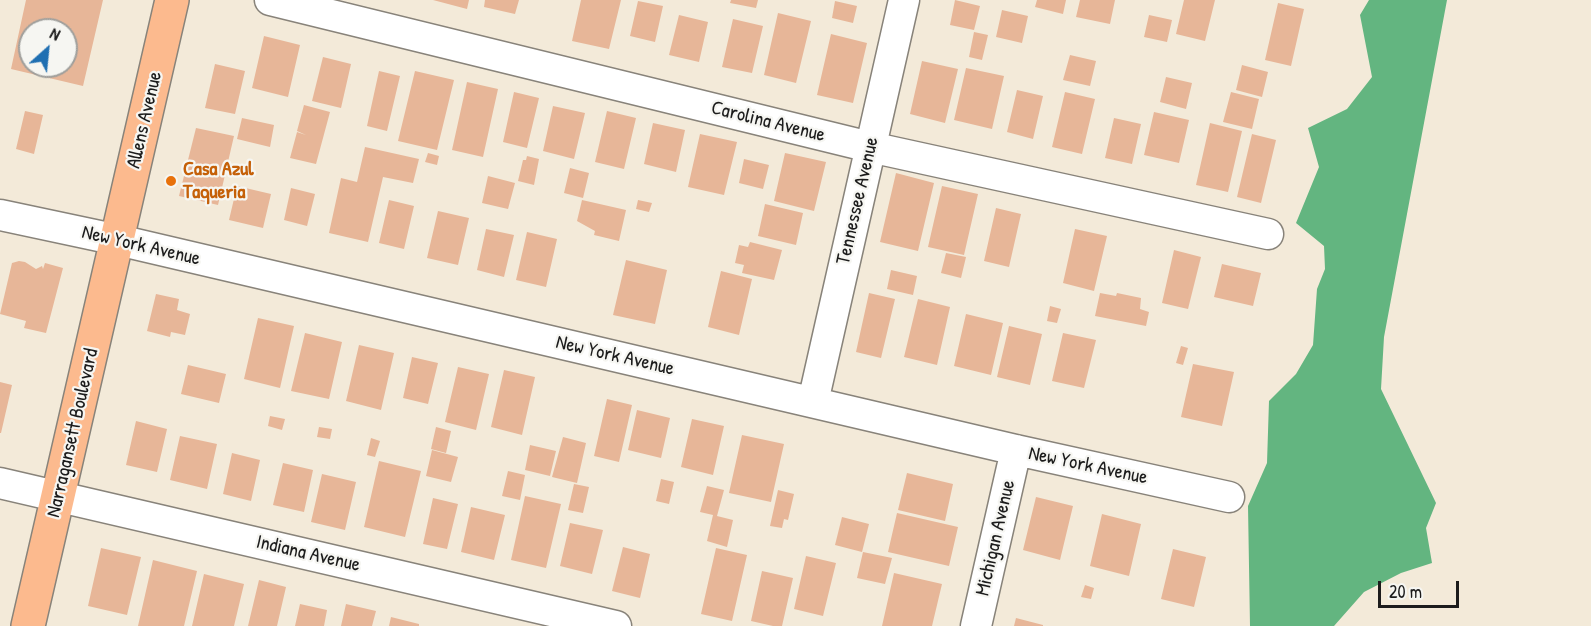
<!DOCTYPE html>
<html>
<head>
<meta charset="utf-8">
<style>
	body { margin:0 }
	#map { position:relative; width:1591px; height:626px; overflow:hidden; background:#f3ead9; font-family:"Patrick Hand",sans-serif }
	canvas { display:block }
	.north { position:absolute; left:18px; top:18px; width:60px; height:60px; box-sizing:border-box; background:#f6f6f2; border:2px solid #9f9f9c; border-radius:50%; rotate:27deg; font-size:16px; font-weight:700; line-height:24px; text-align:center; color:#1c1c1c }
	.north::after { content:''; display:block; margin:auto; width:21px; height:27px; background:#1f6fb2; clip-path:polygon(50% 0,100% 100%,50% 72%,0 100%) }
	.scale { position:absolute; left:1378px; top:581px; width:81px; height:27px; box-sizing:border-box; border:3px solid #1c1c1c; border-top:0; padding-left:8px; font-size:18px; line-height:21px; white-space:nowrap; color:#1c1c1c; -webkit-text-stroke:4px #f6f6f2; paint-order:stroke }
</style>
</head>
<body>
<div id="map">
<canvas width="1591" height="626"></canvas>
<div class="north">N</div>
<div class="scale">20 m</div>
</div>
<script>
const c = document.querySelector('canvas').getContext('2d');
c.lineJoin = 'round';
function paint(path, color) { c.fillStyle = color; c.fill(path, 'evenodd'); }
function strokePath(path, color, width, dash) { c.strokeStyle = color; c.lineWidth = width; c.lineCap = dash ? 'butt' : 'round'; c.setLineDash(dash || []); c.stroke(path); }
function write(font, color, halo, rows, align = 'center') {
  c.font = font + ' "Patrick Hand",sans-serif'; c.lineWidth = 4.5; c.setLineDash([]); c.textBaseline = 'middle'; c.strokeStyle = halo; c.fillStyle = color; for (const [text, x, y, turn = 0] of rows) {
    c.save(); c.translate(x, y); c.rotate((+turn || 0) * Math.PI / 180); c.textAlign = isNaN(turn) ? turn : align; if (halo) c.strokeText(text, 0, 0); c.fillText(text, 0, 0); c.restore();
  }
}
paint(new Path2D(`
	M1369,0H1447L1384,337L1381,389L1436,503L1426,528L1432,563L1401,573L1364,592L1334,626H1250L1248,506L1267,463L1269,401L1296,374L1313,345L1317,289L1325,269L1324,246L1296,223L1319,167L1308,128L1347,109L1372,77L1360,15Z`), '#63b580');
paint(new Path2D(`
	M26,0H103L83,86L11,69ZM30,30H66V66H30Z
	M433,0H469L467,9Z
	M485,0H519L515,14L484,7Z
	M581,0H621L609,49L572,41Z
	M731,0H758L756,8L730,3Z
	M955,0L980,6L974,30L950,25Z
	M1037,0H1066L1063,14L1035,7Z
	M1080,0H1115L1110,24L1076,17Z
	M1184,0H1215L1205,41L1176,34Z
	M638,1L663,6L655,42L630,36Z
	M835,1L857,6L853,23L832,18Z
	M1278,3L1304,9L1291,66L1265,60Z
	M1002,10L1028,16L1022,43L996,37Z
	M778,13L811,21L796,83L764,75Z
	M679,15L708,22L699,62L669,55Z
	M1149,15L1172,20L1167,42L1144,37Z
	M733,19L763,26L752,73L722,67Z
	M974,32L988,35L982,60L969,57Z
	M831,34L867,43L853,103L817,95Z
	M264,36L300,45L288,97L252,88Z
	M1070,55L1096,61L1090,86L1063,80Z
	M323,57L351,64L341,108L312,101Z
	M922,61L958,69L945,123L910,114Z
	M215,64L245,71L235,114L205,108Z
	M1242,65L1268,72L1262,97L1236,90Z
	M966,68L1004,76L992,129L954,120Z
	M379,71L400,76L387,131L367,126Z
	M415,71L454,80L437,150L398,141Z
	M1166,77L1192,83L1186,109L1160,102Z
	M467,82L498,89L483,157L452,150Z
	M1017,90L1043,96L1033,139L1007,132Z
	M514,92L539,98L527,148L503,142Z
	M1065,92L1095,99L1082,154L1052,147Z
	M1231,92L1259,99L1252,129L1223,122Z
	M304,105L330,112L316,164L290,158L297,132L306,135L297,131Z
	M553,106L585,113L574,159L543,151Z
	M25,111L43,115L34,154L16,149Z
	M607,111L636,118L624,169L595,162Z
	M1154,112L1189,120L1179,163L1144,155Z
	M242,118L274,125L270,147L237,139Z
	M1114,118L1141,124L1132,164L1105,158Z
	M653,123L685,130L676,172L644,164Z
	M1210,123L1242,131L1228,192L1196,185Z
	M196,128L234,136L218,205L179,196Z
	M700,134L737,142L724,195L688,187Z
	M1252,134L1276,140L1261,203L1237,197Z
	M365,147L419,159L413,183L383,177L368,242L329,233L341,178L357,182Z
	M428,153L439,156L437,165L425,162Z
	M785,153L826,162L814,211L774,201Z
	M527,156L539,159L534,185L518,181L523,160H526Z
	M744,159L769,165L763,189L739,183Z
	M570,168L589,173L583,198L564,193Z
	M896,173L934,183L918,251L880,242Z
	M488,176L515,183L508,209L482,203Z
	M237,186L271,194L263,228L229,220Z
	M942,186L978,194L964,255L928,247Z
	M291,188L315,194L307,226L284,220Z
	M389,200L414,206L404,249L379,243Z
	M582,200L626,210L619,241L594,235L595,231L577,221Z
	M638,200L652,203L649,212L636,209Z
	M765,204L803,213L796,245L758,236Z
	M996,208L1021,214L1009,267L984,261Z
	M438,211L469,218L458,265L427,258Z
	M486,229L514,235L504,277L477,270Z
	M1075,229L1107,236L1094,291L1063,283Z
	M527,232L557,239L546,287L516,280Z
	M750,242L782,250L774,280L742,273L744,265L735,263L739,245L748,247Z
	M1174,250L1201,257L1188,309L1162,303Z
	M946,253L966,257L961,278L941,273Z
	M626,260L667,270L655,324L613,315Z
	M19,261L25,262L36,269L42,266L43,269L45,263L63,268L46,333L24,328L26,321L0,314L12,263Z
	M1222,264L1261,273L1253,306L1214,297Z
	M891,270L917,276L913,295L887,289Z
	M721,271L752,279L739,335L708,327Z
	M869,293L895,299L881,358L856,352Z
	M1100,293L1116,296L1117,293L1141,298L1140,309L1149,312L1146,326L1095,316Z
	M156,294L179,299L177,310L190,314L185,335L171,332L170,337L147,331Z
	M918,299L950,307L937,365L904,357Z
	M1050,306L1061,309L1057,323L1047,321Z
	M966,314L1003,323L991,375L954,366Z
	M258,318L294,326L280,388L244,379Z
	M1009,326L1042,334L1030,385L997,377Z
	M305,333L342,342L329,399L291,391Z
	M1063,333L1096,340L1084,388L1052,381Z
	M359,345L394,353L381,410L346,401Z
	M1181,346L1188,348L1183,365L1176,363Z
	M412,357L438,363L428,404L403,398Z
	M1193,364L1234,372L1222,426L1181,417Z
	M188,365L226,374L219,403L181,394Z
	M458,367L489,374L476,430L445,422Z
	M504,370L535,377L522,435L491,427Z
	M0,382L12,385L1,433H0Z
	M607,399L632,405L619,462L594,456Z
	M637,410L670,418L661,458L628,450Z
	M270,416L285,419L282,430L268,426Z
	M692,419L724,426L713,475L681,467Z
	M136,421L167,429L157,472L126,465Z
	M319,427L332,429L330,439L317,437Z
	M436,427L451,431L446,453L431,449Z
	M742,435L784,444L771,502L729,493Z
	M180,436L217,444L207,489L170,480Z
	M563,437L586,443L577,483L552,477Z
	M371,438L380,441L375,457L367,455Z
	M530,445L556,451L550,476L525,470Z
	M432,450L458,457L451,482L426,476Z
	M232,453L260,460L251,501L223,494Z
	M379,461L421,471L405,537L364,527Z
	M283,463L313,470L304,512L273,505Z
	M508,471L525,475L520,500L502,496Z
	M907,473L953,484L945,521L898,510Z
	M322,474L356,482L345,530L311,522Z
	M661,479L674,482L669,504L656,501Z
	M574,484L589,487L583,513L568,510Z
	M707,486L724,490L717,516L733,520L727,547L707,541L713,515L700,512Z
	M778,490L794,494L788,520L784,519L782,528L770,526Z
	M525,496L561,504L546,568L511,560Z
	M1036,497L1073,506L1060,560L1023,550Z
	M433,498L458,504L447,549L423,544Z
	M471,507L505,515L494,560L461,552Z
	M897,513L958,527L949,566L888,552Z
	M1102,514L1141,524L1129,576L1090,566Z
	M842,517L869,524L862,552L835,545Z
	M570,523L603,530L592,574L560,566Z
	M623,547L650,554L640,598L612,591Z
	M101,548L141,557L127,615L88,606Z
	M716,548L747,555L732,621L701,614Z
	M1173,549L1206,557L1194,607L1161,599Z
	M863,552L892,558L885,584L857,578Z
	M806,556L836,563L823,616L794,609Z
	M153,560L197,571L184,626H138Z
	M762,571L793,578L782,626H773L751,621Z
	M894,573L942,584L932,626H882Z
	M204,574L244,584L234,626H192Z
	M259,580L286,587L277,626H248Z
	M1085,585L1094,588L1091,599L1081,597Z
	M300,604L327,610L324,626H295Z
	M346,604L376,611L372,626H341Z
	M391,617L419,624V626H389Z
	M1016,618L1043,625V626H1014Z`), '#e7b698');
const minor = new Path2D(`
	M270,0L870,147L1268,234
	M0,215L118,240L1016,450L1229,497
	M813,402L904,0
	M0,483L616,626
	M976,626L1016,450`);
const primary = new Path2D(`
	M28,626L172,0`);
strokePath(minor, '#88837a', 33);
strokePath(primary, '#88837a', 36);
strokePath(minor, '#fff', 30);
strokePath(primary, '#fcba8e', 33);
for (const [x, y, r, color] of [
	[171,181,6,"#e8710a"]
]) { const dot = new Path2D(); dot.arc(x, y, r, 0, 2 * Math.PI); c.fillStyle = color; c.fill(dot); strokePath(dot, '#f6f6f2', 2); }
write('20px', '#1c1c1c', '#f6f6f2', [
	["Allens Avenue",145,120,-77],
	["Carolina Avenue",768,122,14],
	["Tennessee Avenue",858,201,-77],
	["New York Avenue",141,246,13],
	["New York Avenue",615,356,13],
	["Narragansett Boulevard",73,433,-77],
	["New York Avenue",1088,466,12],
	["Michigan Avenue",996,538,-77],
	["Indiana Avenue",308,554,13]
]);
write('bold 20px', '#c56008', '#f6f6f2', [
	["Casa Azul",183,170],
	["Taqueria",183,193]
], 'left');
</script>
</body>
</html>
